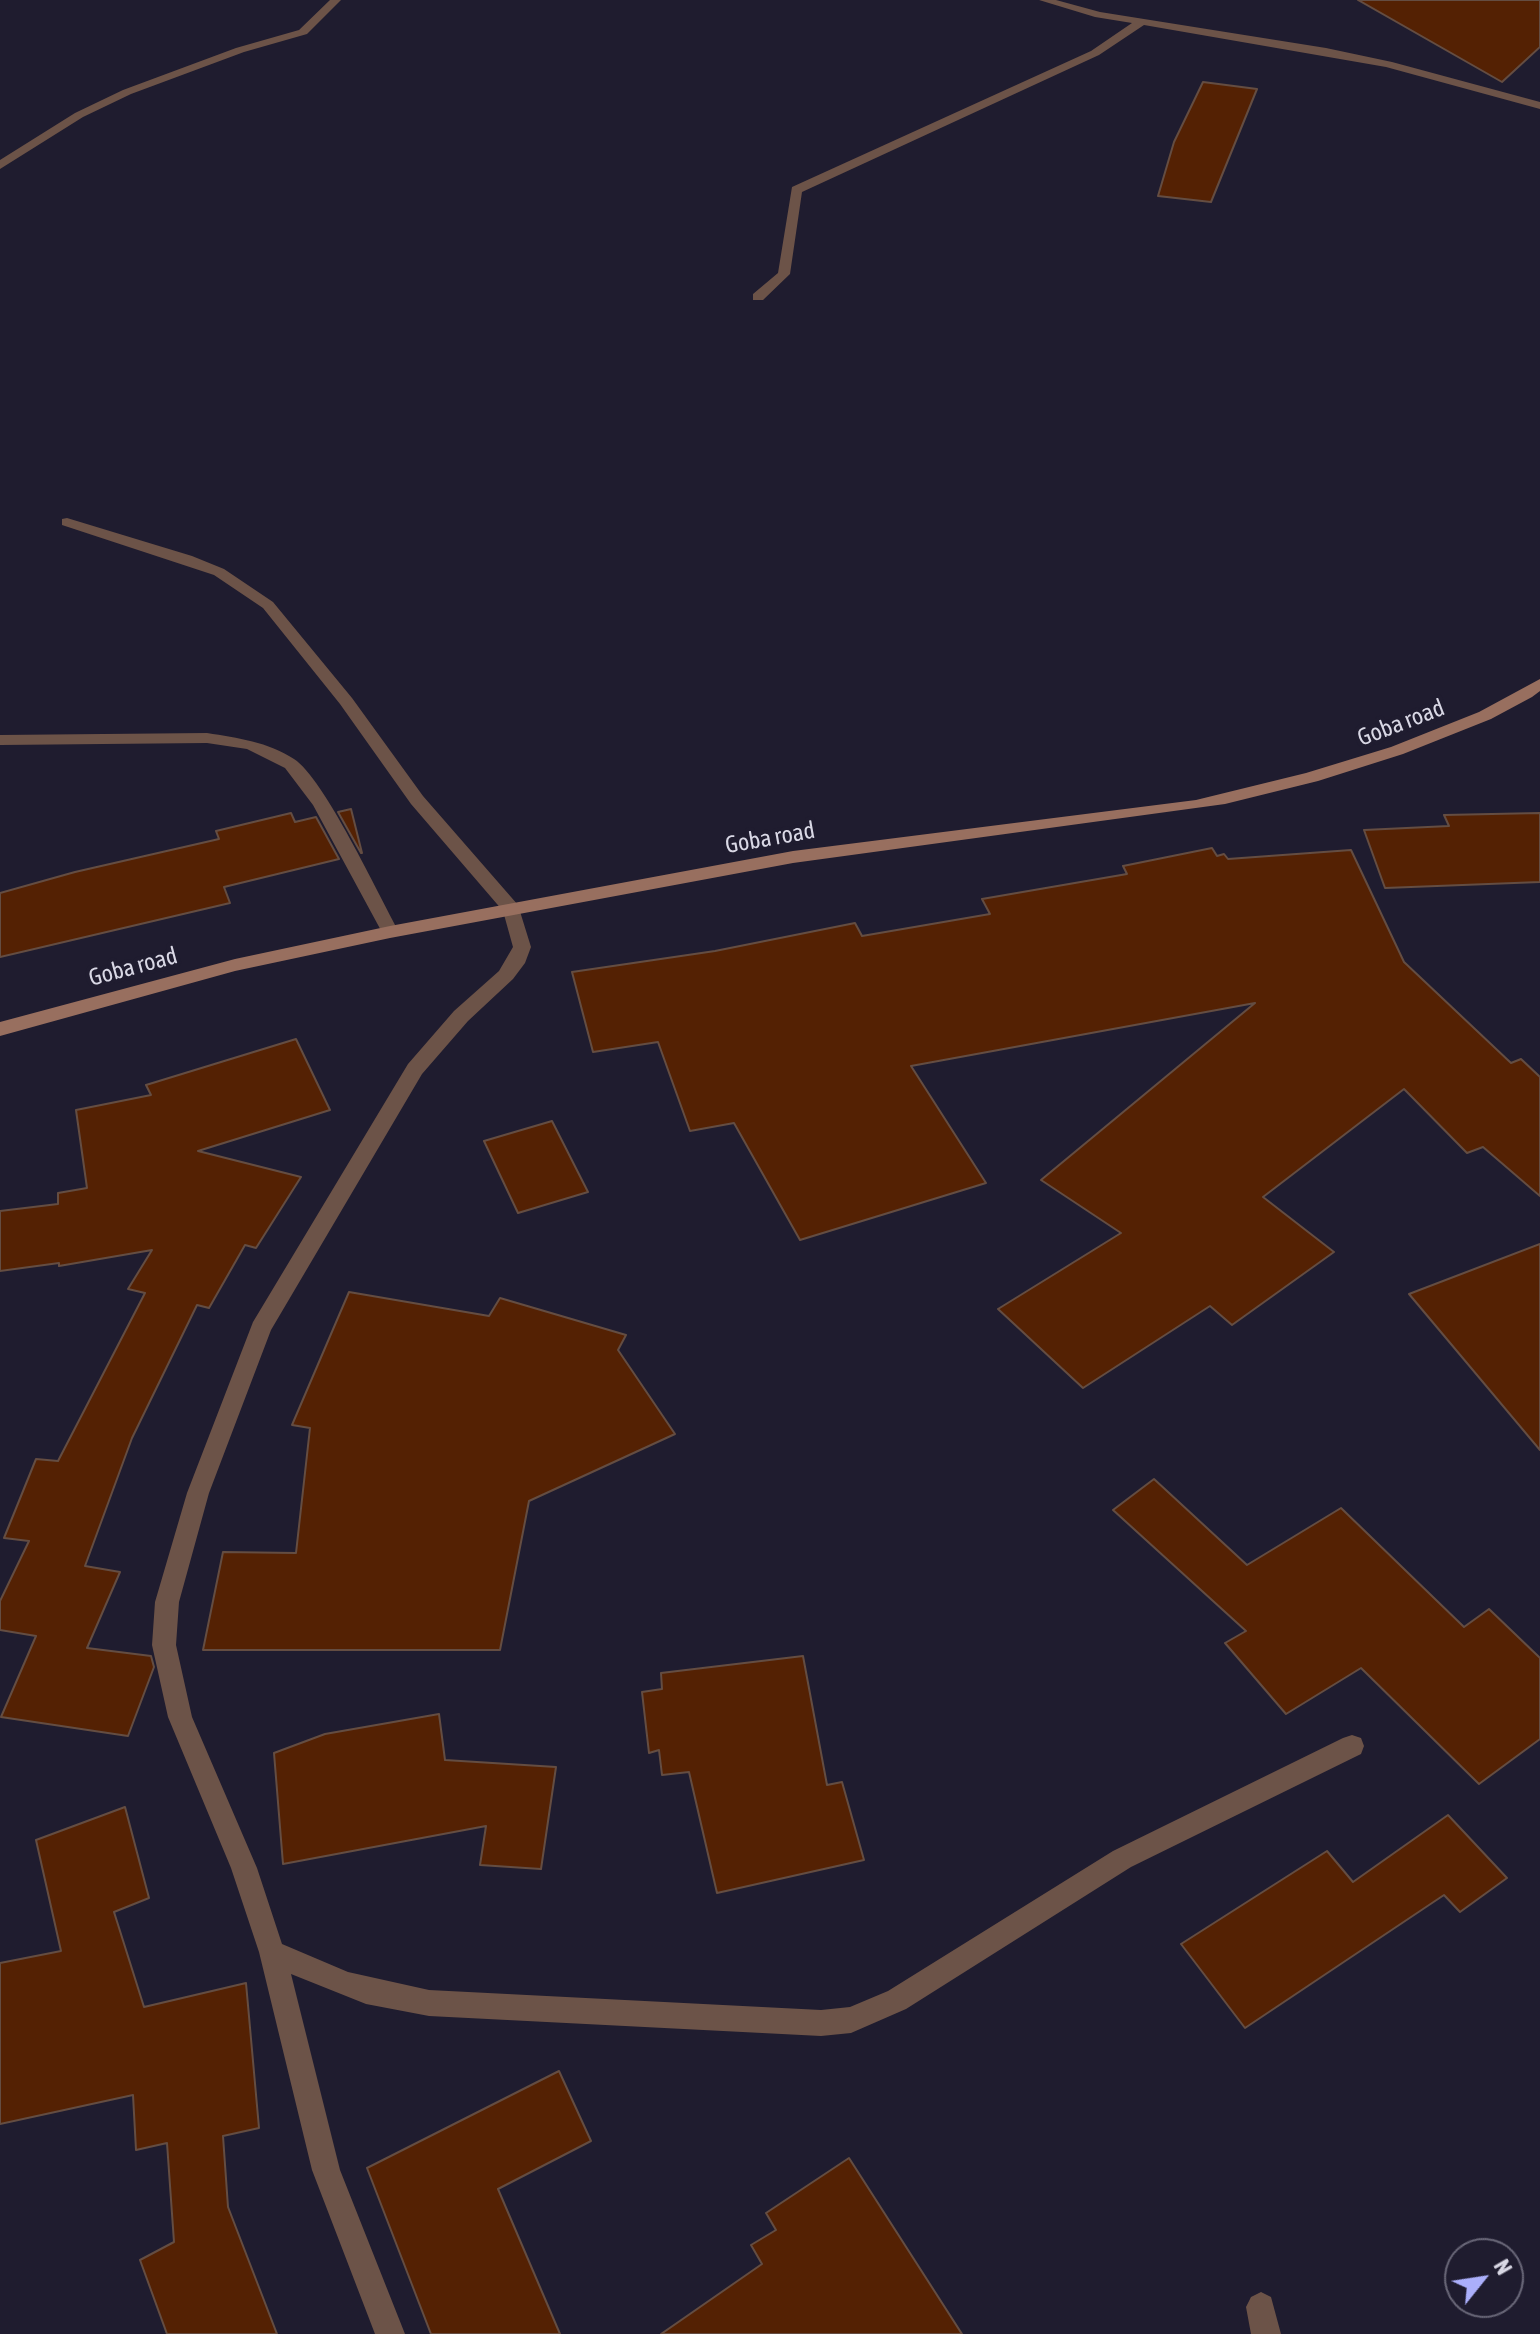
<!DOCTYPE html>
<html>
<head>
<meta charset="utf-8">
<style>
	body { margin:0 }
	#map { position:relative; width:1540px; height:2334px; overflow:hidden; background:#1f1c2f; font-family:"Asap Condensed",sans-serif }
	canvas { display:block }
	.north { position:absolute; left:1444px; top:2238px; width:80px; height:80px; box-sizing:border-box; background:#1f1c2f; border:2px solid #696778; border-radius:50%; rotate:60deg; font-size:22px; font-weight:700; line-height:32px; text-align:center; color:#d9d8e5 }
	.north::after { content:''; display:block; margin:auto; width:28px; height:36px; background:#abaffb; clip-path:polygon(50% 0,100% 100%,50% 72%,0 100%) }
</style>
</head>
<body>
<div id="map">
<canvas width="1540" height="2334"></canvas>
<div class="north">N</div>
</div>
<script>
const c = document.querySelector('canvas').getContext('2d');
c.lineJoin = 'round';
function paint(path, color) { c.fillStyle = color; c.fill(path, 'evenodd'); }
function strokePath(path, color, width, dash) { c.strokeStyle = color; c.lineWidth = width; c.lineCap = dash ? 'butt' : 'round'; c.setLineDash(dash || []); c.stroke(path); }
function write(font, color, halo, rows, align = 'center') {
  c.font = font + ' "Asap Condensed",sans-serif'; c.lineWidth = 8; c.setLineDash([]); c.textBaseline = 'middle'; c.strokeStyle = halo; c.fillStyle = color; for (const [text, x, y, turn = 0] of rows) {
    c.save(); c.translate(x, y); c.rotate((+turn || 0) * Math.PI / 180); c.textAlign = isNaN(turn) ? turn : align; if (halo) c.strokeText(text, 0, 0); c.fillText(text, 0, 0); c.restore();
  }
}
const building = new Path2D(`
	M1358,0H1540V47L1502,82Z
	M1203,82L1257,89L1211,202L1158,196L1174,142Z
	M351,809L362,853H361L338,812Z
	M291,813L295,822L316,817L339,859L224,887L230,903L0,957V893L75,872L219,839L216,831Z
	M1540,813V882L1385,888L1364,830L1449,826L1444,815Z
	M1212,848L1217,856L1224,854L1228,859L1351,850L1404,962L1511,1063L1521,1059L1540,1077V1196L1483,1147L1467,1153L1404,1089L1263,1197L1334,1252L1232,1325L1210,1306L1083,1388L998,1309L1121,1233L1041,1180L1255,1003L911,1066L986,1183L800,1240L734,1123L690,1131L658,1042L593,1052L572,972L715,951L855,923L862,936L990,914L982,899L1127,874L1123,866Z
	M296,1039L330,1110L198,1151L301,1177L256,1248L245,1245L209,1308L197,1305L132,1438L85,1566L120,1572L87,1648L151,1656L154,1667L128,1736L1,1717L36,1636L0,1630V1601L29,1541L4,1538L36,1459L58,1461L145,1293L128,1289L152,1250L59,1266V1263L0,1271V1211L58,1204V1193L87,1188L76,1110L151,1095L146,1085Z
	M552,1121L588,1192L518,1213L484,1141Z
	M1540,1244V1450L1409,1294Z
	M349,1292L489,1316L500,1298L626,1335L618,1350L675,1434L529,1501L500,1650H203L223,1552L296,1553L310,1428L292,1425Z
	M1154,1479L1247,1565L1341,1508L1464,1627L1489,1609L1540,1658V1739L1479,1784L1361,1668L1286,1714L1225,1643L1246,1631L1113,1510Z
	M803,1656L827,1785L842,1782L864,1860L717,1893L689,1772L662,1775L659,1750L649,1753L642,1692L662,1689L661,1673Z
	M439,1714L445,1760L556,1767L541,1869L480,1865L486,1826L283,1864L274,1753L325,1734Z
	M125,1807L149,1898L114,1912L144,2007L246,1983L259,2128L223,2136L228,2207L277,2334H167L140,2260L174,2242L167,2143L136,2150L133,2095L0,2124V1963L61,1951L36,1840Z
	M1448,1815L1507,1878L1460,1912L1444,1895L1245,2028L1181,1944L1327,1851L1353,1882Z
	M559,2071L591,2141L498,2189L560,2334H431L367,2168Z
	M849,2158L962,2334H661L762,2264L751,2245L776,2230L766,2213Z`);
paint(building, '#542103');
strokePath(building, '#644d42', 2);
paint(new Path2D(`
	M330,0H341L307,34L244,52L131,94L83,117L0,169V160L75,113L123,90L236,48L299,30Z
	M1039,0H1056L1100,12L1326,48L1392,62L1540,102V109L1386,67L1144,25L1099,55L802,192L790,274L763,300H753V294L778,273L792,187L1091,51L1132,23L1095,17Z
	M67,518L192,556L224,569L273,602L352,698L423,796L518,905L531,947L525,963L513,979L468,1021L422,1074L271,1330L209,1493L179,1602L176,1645L192,1717L257,1868L282,1944L348,1972L429,1990L821,2010L850,2007L888,1991L1113,1851L1343,1738L1352,1735L1361,1738L1364,1746L1361,1754L1131,1867L906,2009L851,2033L821,2036L429,2016L366,2004L291,1974L340,2170L405,2334H375L312,2170L259,1952L231,1868L168,1717L152,1645L155,1602L187,1493L253,1322L408,1064L454,1011L499,971L513,947L503,911L411,804L340,704L263,608L214,575L62,525V519Z
	M207,733C238,738 268,742 294,759C324,778 379,896 399,932L396,936H384L313,805L285,768L247,749L207,743L0,745V735Z
	M1261,2292L1271,2297L1281,2334H1251L1246,2307L1251,2297Z`), '#6c5348');
paint(new Path2D(`
	M1540,679V691L1532,697L1491,719L1403,754L1318,781L1225,804L793,863L390,938L235,971L0,1036V1022L235,959L390,926L793,851L1196,800L1306,773L1391,747L1479,712Z`), '#986f5f');
write('24px', '#d9d8e5', '#1f1c2f', [
	["Goba road",1401,723,-21],
	["Goba road",770,838,-10],
	["Goba road",133,967,-15]
]);
</script>
</body>
</html>
